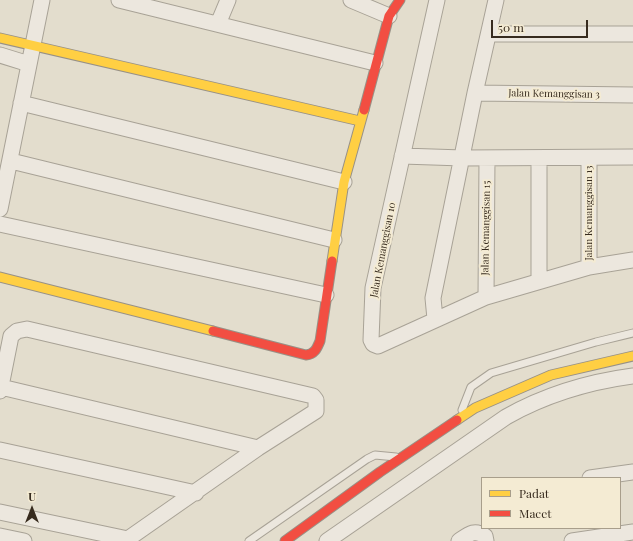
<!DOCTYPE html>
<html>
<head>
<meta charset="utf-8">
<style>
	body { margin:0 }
	#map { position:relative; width:633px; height:541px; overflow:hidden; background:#e3ddcd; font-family:"Playfair Display",serif }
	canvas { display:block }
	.legend { position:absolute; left:481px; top:477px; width:140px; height:52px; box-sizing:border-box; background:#f4ebd3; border:1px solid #a89e8b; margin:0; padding:5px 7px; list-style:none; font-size:12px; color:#372b1e }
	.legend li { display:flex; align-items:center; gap:8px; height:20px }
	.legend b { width:20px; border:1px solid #a89e8b }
	.north { position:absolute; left:12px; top:489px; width:40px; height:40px; -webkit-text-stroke:3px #f4ebd3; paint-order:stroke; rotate:0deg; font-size:11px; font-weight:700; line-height:16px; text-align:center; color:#372b1e }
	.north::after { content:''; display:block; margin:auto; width:14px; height:18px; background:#372b1e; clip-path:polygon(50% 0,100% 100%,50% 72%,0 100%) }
	.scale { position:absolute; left:491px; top:20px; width:97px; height:18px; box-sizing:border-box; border:2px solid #372b1e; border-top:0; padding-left:5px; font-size:12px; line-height:14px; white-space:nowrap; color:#372b1e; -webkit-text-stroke:3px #f4ebd3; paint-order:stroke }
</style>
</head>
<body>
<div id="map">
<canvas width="633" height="541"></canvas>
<ul class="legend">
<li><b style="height:5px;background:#ffcf43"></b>Padat</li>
<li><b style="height:5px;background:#f24e42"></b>Macet</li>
</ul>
<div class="north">U</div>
<div class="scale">50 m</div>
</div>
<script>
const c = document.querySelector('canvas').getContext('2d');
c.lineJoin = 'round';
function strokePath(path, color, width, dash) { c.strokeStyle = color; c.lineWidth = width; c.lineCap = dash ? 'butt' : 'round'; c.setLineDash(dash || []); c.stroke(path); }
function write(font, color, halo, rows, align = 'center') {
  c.font = font + ' "Playfair Display",serif'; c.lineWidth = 4; c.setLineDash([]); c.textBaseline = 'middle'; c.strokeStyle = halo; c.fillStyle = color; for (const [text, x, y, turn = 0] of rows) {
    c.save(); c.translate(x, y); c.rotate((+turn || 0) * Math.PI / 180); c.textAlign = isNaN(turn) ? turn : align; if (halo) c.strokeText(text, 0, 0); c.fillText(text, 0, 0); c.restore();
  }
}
const lane = new Path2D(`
	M462,410L471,387L491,373L596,342L633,333
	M249,541L367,459L375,455L396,457`);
const street = new Path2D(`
	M119,0L375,63
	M351,0L389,16
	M437,0L373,288L371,340L373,344L378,346L486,297L589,267L633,260
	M218,24L228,0
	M489,34H633
	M0,55L29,64
	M475,93L633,95
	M21,103L344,182
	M402,156L463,158L633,157
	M589,158V267
	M11,161L334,240
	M0,209L42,0
	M0,224L326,295
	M539,281V158
	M486,297L487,158
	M435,319L433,298L475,93L496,0
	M1,387L258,448
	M0,391L11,336L17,331L27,329L313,396L316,400V411L258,448L125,541
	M0,450L196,493
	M590,478L633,472
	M0,512L128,539
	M0,536L24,541
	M327,541L506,417C545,395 588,382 633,376
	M459,541C469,534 474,529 485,536L486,541
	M572,541L633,532`);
const slow = new Path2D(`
	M0,38L360,121
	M332,261L344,182L364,110
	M0,277L213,331
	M457,420L475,408L551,375L633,356`);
const jam = new Path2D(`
	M364,110L389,16L400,0
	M213,331L306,355C315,354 317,348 320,341L332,261
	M285,541L380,472L457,420`);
strokePath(lane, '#a8a296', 9);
strokePath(street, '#a8a296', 17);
strokePath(slow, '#989186', 11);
strokePath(jam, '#989186', 11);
strokePath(lane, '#ece7de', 7);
strokePath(street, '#ece7de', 15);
strokePath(slow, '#ffcf43', 9);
strokePath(jam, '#f24e42', 9);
write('10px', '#372b1e', '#f4ebd3', [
	["Jalan Kemanggisan 3",554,94,1],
	["Jalan Kemanggisan 13",589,213,-90],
	["Jalan Kemanggisan 15",486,228,-89],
	["Jalan Kemanggisan 10",383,250,-79]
]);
</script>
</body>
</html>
